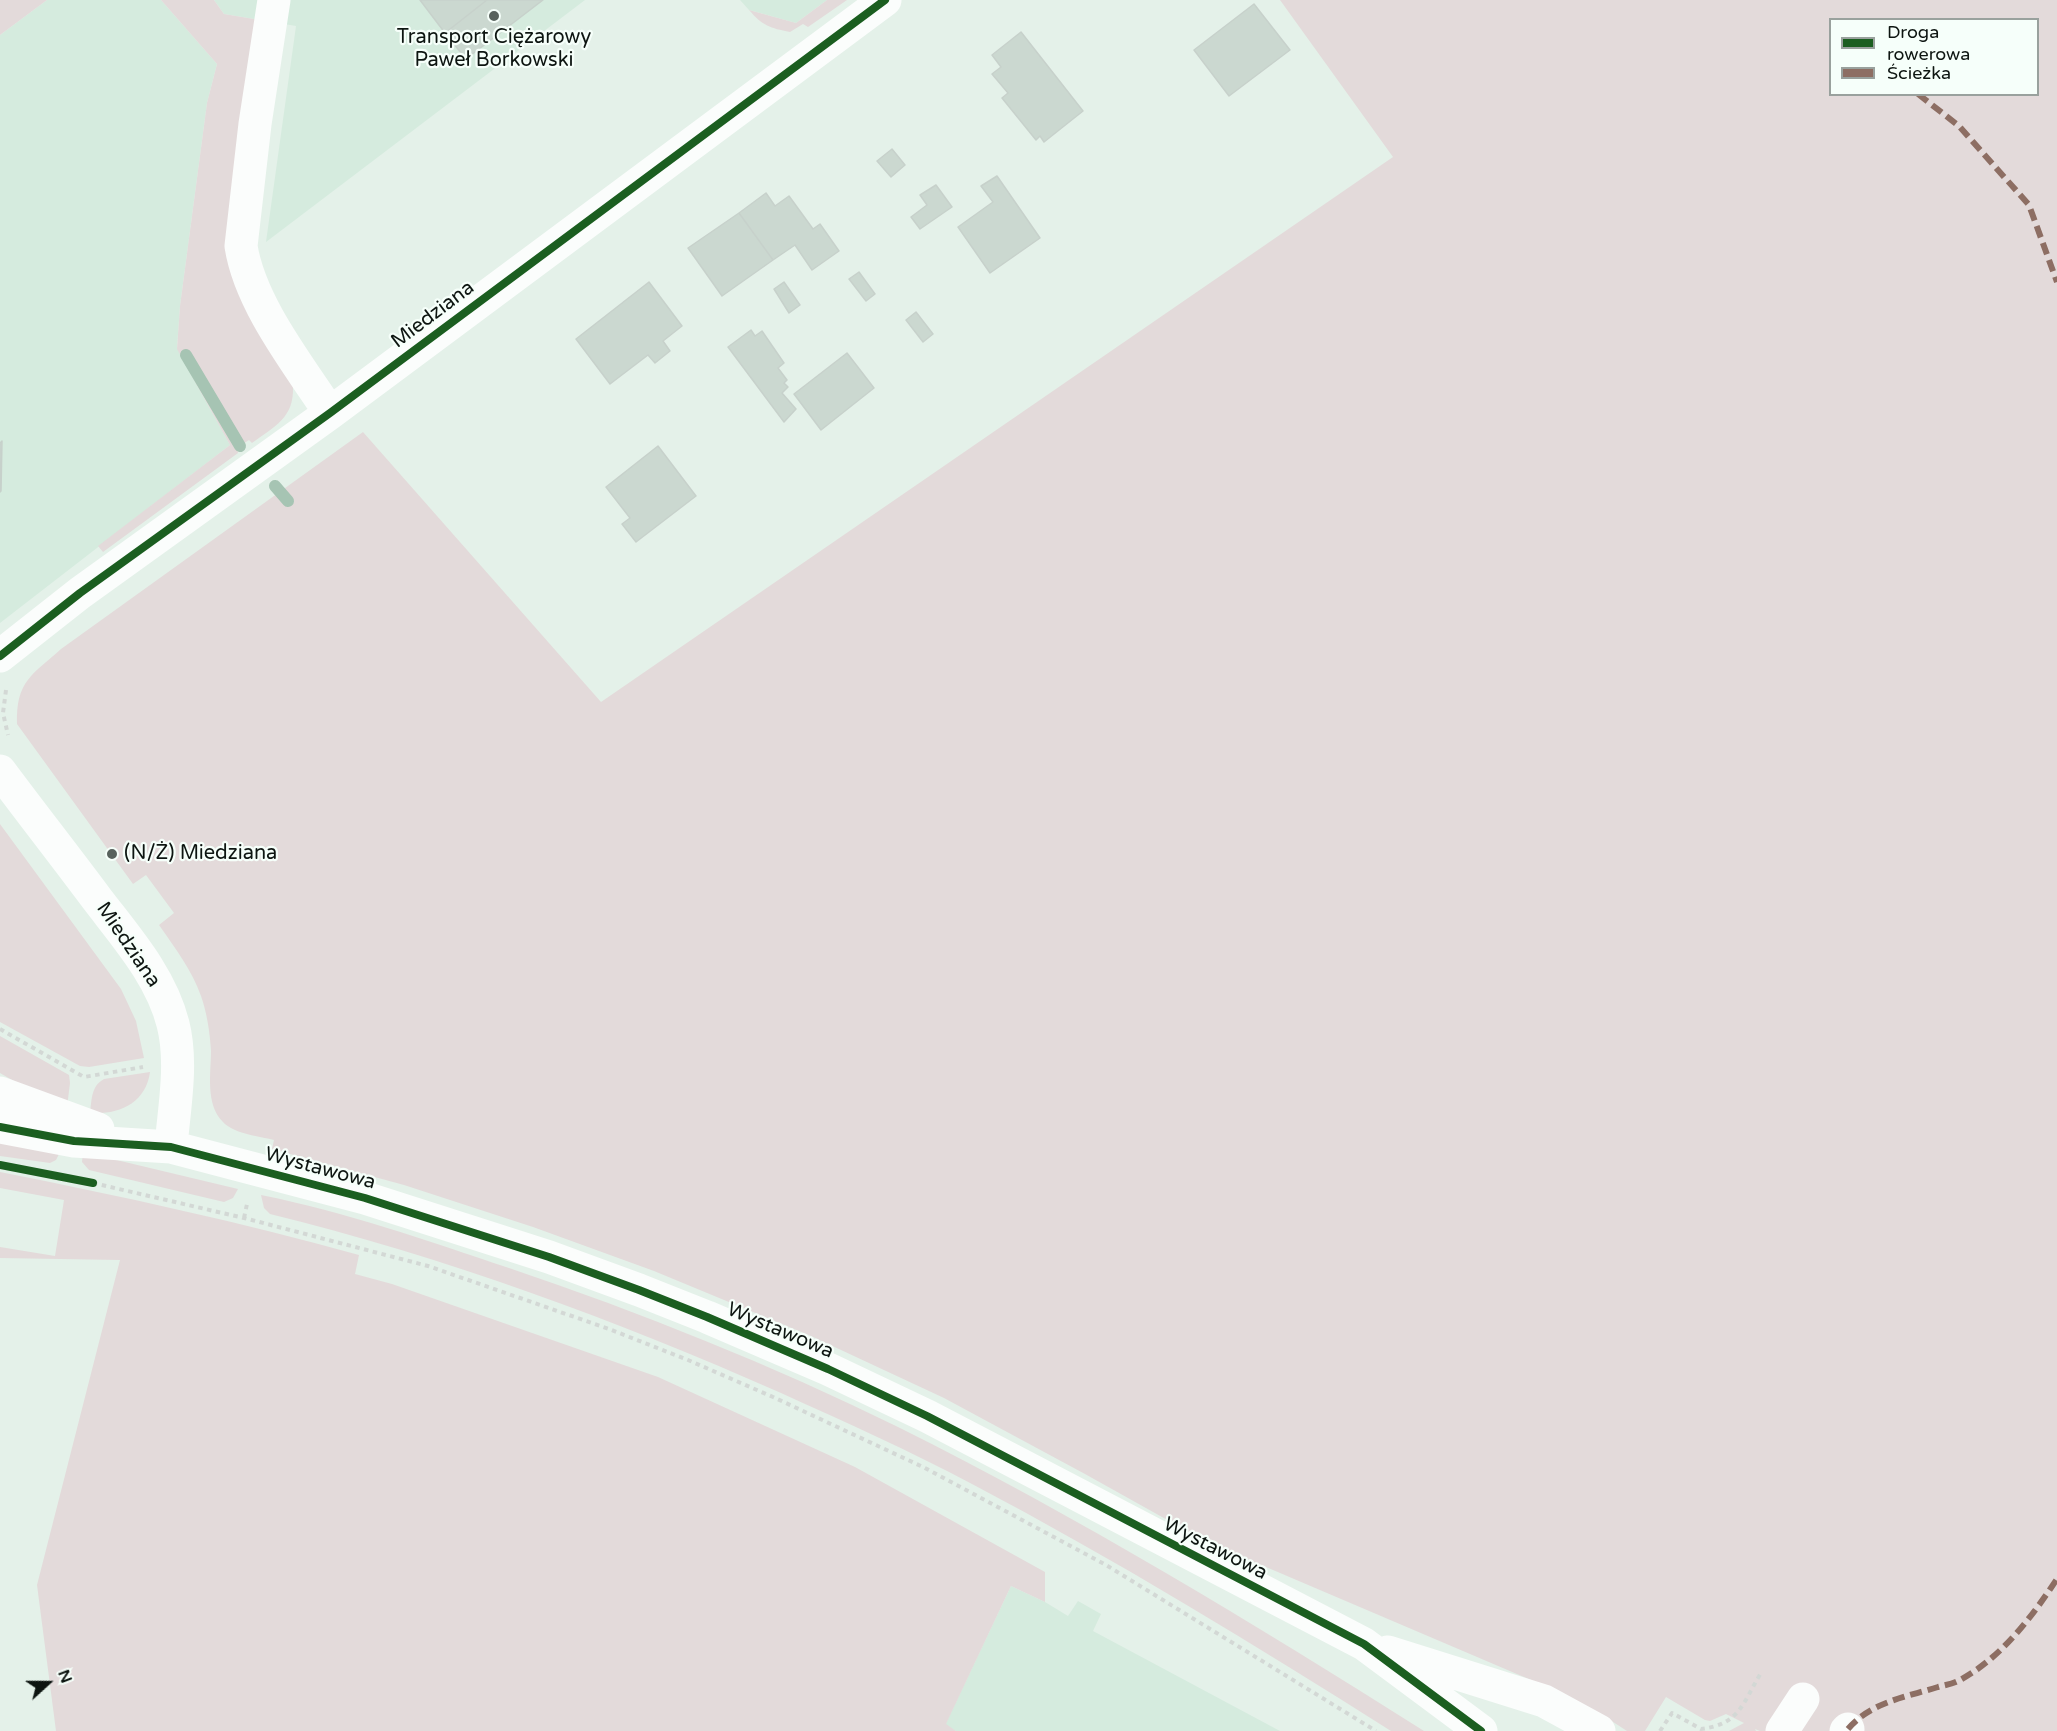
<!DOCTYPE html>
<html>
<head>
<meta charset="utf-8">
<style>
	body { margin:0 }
	#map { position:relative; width:2057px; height:1731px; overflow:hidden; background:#e4f1e9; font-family:"Varela Round",sans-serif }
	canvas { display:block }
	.legend { position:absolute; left:1829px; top:18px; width:210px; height:78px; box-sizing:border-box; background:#f6fffa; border:2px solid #99a19d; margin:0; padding:8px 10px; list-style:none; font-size:18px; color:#0d1511 }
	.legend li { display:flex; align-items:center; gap:12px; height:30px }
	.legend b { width:30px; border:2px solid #99a19d }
	.north { position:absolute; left:18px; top:1653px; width:60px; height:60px; -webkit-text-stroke:4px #f6fffa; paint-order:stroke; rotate:69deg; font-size:16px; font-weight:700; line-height:24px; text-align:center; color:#0d1511 }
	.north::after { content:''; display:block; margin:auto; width:21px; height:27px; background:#0d1511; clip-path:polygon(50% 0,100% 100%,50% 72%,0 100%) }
</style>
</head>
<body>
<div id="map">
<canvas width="2057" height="1731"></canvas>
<ul class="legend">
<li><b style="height:8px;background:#1b5e20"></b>Droga rowerowa</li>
<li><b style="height:8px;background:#8d6e63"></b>Ścieżka</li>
</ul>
<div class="north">N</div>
</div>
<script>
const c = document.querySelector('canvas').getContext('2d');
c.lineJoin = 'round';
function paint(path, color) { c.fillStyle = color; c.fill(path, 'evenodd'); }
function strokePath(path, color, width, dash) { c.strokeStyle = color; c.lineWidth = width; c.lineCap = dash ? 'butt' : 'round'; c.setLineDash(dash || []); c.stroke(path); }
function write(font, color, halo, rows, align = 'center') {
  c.font = font + ' "Varela Round",sans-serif'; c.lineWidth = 4.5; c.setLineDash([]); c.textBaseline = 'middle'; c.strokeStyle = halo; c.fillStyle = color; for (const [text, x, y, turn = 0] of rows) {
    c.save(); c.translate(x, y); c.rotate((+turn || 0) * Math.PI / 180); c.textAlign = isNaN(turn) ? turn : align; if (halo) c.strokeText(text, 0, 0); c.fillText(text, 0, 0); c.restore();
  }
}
paint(new Path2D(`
	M47,0H161L217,64L207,103L180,306L177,348L230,445L0,623V35Z
	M214,0H585L266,242L296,26L224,14Z
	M740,0H827L796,23L749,10Z
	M1011,1586L1045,1602L1068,1616L1078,1601L1101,1614L1093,1631L1280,1731H956L945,1725Z`), '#d5ebde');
paint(new Path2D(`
	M0,0H47L0,35Z
	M161,0H214L224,14L260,20L234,216L293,387C294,418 275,426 252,443L249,440L237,448L238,453L103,552L98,546L230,445L177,349L180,306L207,103L217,64Z
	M827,0H847L808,27L803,24L790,32C770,28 763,26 749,10L796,23Z
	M1280,0H2057V1731H1760L1755,1729L1756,1731H1729L1744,1723L1726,1714L1710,1721L1705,1720L1666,1697L1645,1731H1627L1607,1718L1531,1680L1205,1541L1085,1474L944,1398L811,1336L654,1271L533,1227L404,1185L272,1149L274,1140C259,1136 234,1134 223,1122C205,1104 211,1073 211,1051C210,1033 207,1013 201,996C192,970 175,948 159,925L174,913L146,875L133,884L17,724C16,681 32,675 61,649L363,432L601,702L1393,157ZM1830,20H2038V94H1830Z
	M0,824L121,989L136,1021L144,1058L89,1067L80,1066L0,1022Z
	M0,1036L69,1075L70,1083L67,1107L31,1091L0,1073Z
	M150,1072C146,1103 119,1115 90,1113C92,1099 91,1086 104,1079Z
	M0,1137L62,1148L56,1160L50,1163L0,1156Z
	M83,1152L238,1189L233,1198L224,1202L89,1170L82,1162Z
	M0,1172C120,1196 241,1222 359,1255L355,1274L392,1284L658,1377L855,1467L1045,1572V1602L1011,1586L946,1724L956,1731H56L37,1585L120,1260L0,1258V1247L55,1256L64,1200L0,1188Z
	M261,1195C346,1212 428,1241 509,1268C642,1313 772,1365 898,1427C1079,1517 1253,1623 1424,1731H1391C1254,1644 1116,1560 972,1484C910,1451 845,1422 781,1393C616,1320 445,1257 270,1214L264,1208Z`), '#e3dada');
strokePath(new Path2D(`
	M186,355L240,446
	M275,486L288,501`), '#a6c4b3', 12);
const building = new Path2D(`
	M420,0H487L445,33Z
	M487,0H543L466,59L445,33Z
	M1254,4L1290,50L1229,96L1194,50Z
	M1021,32L1083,111L1044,142L1040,136L1036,140L1002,98L1008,93L992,74L1001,67L992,55Z
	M892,149L905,165L891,177L877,161Z
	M997,176L1040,238L990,273L958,227L993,202L981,186Z
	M936,185L952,207L920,229L911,217L927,205L920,195Z
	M766,193L775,206L789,196L813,229L820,224L839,251L812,270L795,245L773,260L739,213Z
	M739,213L773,260L722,296L688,248Z
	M859,272L875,294L866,301L849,279Z
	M649,282L682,326L663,341L670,351L655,363L648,355L610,384L576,339Z
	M784,282L800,305L789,313L774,289Z
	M916,312L933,334L923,342L906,320Z
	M751,330L755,336L762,331L784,363L778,368L787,380L784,383L788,387L782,393L796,409L784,422L728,347Z
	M847,353L874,388L821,430L794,394Z
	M2,441L1,491L0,492V443Z
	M658,446L696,496L636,542L622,524L630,518L606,487Z`);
paint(building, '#cbd8d0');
strokePath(building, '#c7d1cb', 1.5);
strokePath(new Path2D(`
	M6,690L3,713L8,735
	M0,1029L84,1077L143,1067
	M93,1183L244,1218L428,1266L609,1329L688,1360L773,1397L923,1467L1106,1565L1376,1731
	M244,1218L247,1204
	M1660,1731L1672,1713L1701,1729C1740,1724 1742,1704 1761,1673`), '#d3d8d5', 4, [4.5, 4.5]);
strokePath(new Path2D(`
	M274,0L255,124L241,246C250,304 298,364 330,413
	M0,656L80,593L330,413L885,0
	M0,771C32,814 65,856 97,899C126,937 161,976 173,1024C183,1063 174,1108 171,1147
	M0,1093L98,1129
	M0,1127L74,1141L171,1147L365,1198L549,1257L639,1290L707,1317L828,1369L927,1416L1364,1644L1481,1731
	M1388,1652L1544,1701L1599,1731
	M1782,1731L1803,1699
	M1846,1731L1848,1729`), '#fbfdfc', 33);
strokePath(new Path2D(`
	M1918,94L1959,126L2029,205L2057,282
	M1848,1729C1871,1702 1906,1697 1938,1687C1945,1685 1953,1684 1960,1680C2002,1657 2031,1618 2057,1579`), '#8d6e63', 6, [12, 6]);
strokePath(new Path2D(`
	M0,656L80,593L330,413L885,0
	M0,1127L74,1141L171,1147L365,1198L549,1257L639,1290L707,1317L828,1369L927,1416L1364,1644L1481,1731
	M0,1165L93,1183`), '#1b5e20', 8);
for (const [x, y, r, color] of [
	[494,16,6,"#58625d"],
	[112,854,6,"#58625d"]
]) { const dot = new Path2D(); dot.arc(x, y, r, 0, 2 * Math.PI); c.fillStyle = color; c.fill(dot); strokePath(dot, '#f6fffa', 2); }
write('20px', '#0d1511', '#f6fffa', [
	["Transport Ciężarowy",494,38],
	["Paweł Borkowski",494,61],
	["(N/Ż) Miedziana",124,854,"left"]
]);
write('20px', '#0d1511', '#f6fffa', [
	["Miedziana",433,315,-37],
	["Miedziana",128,945,56],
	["Wystawowa",320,1169,15],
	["Wystawowa",780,1331,23],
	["Wystawowa",1215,1549,27]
]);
</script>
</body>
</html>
